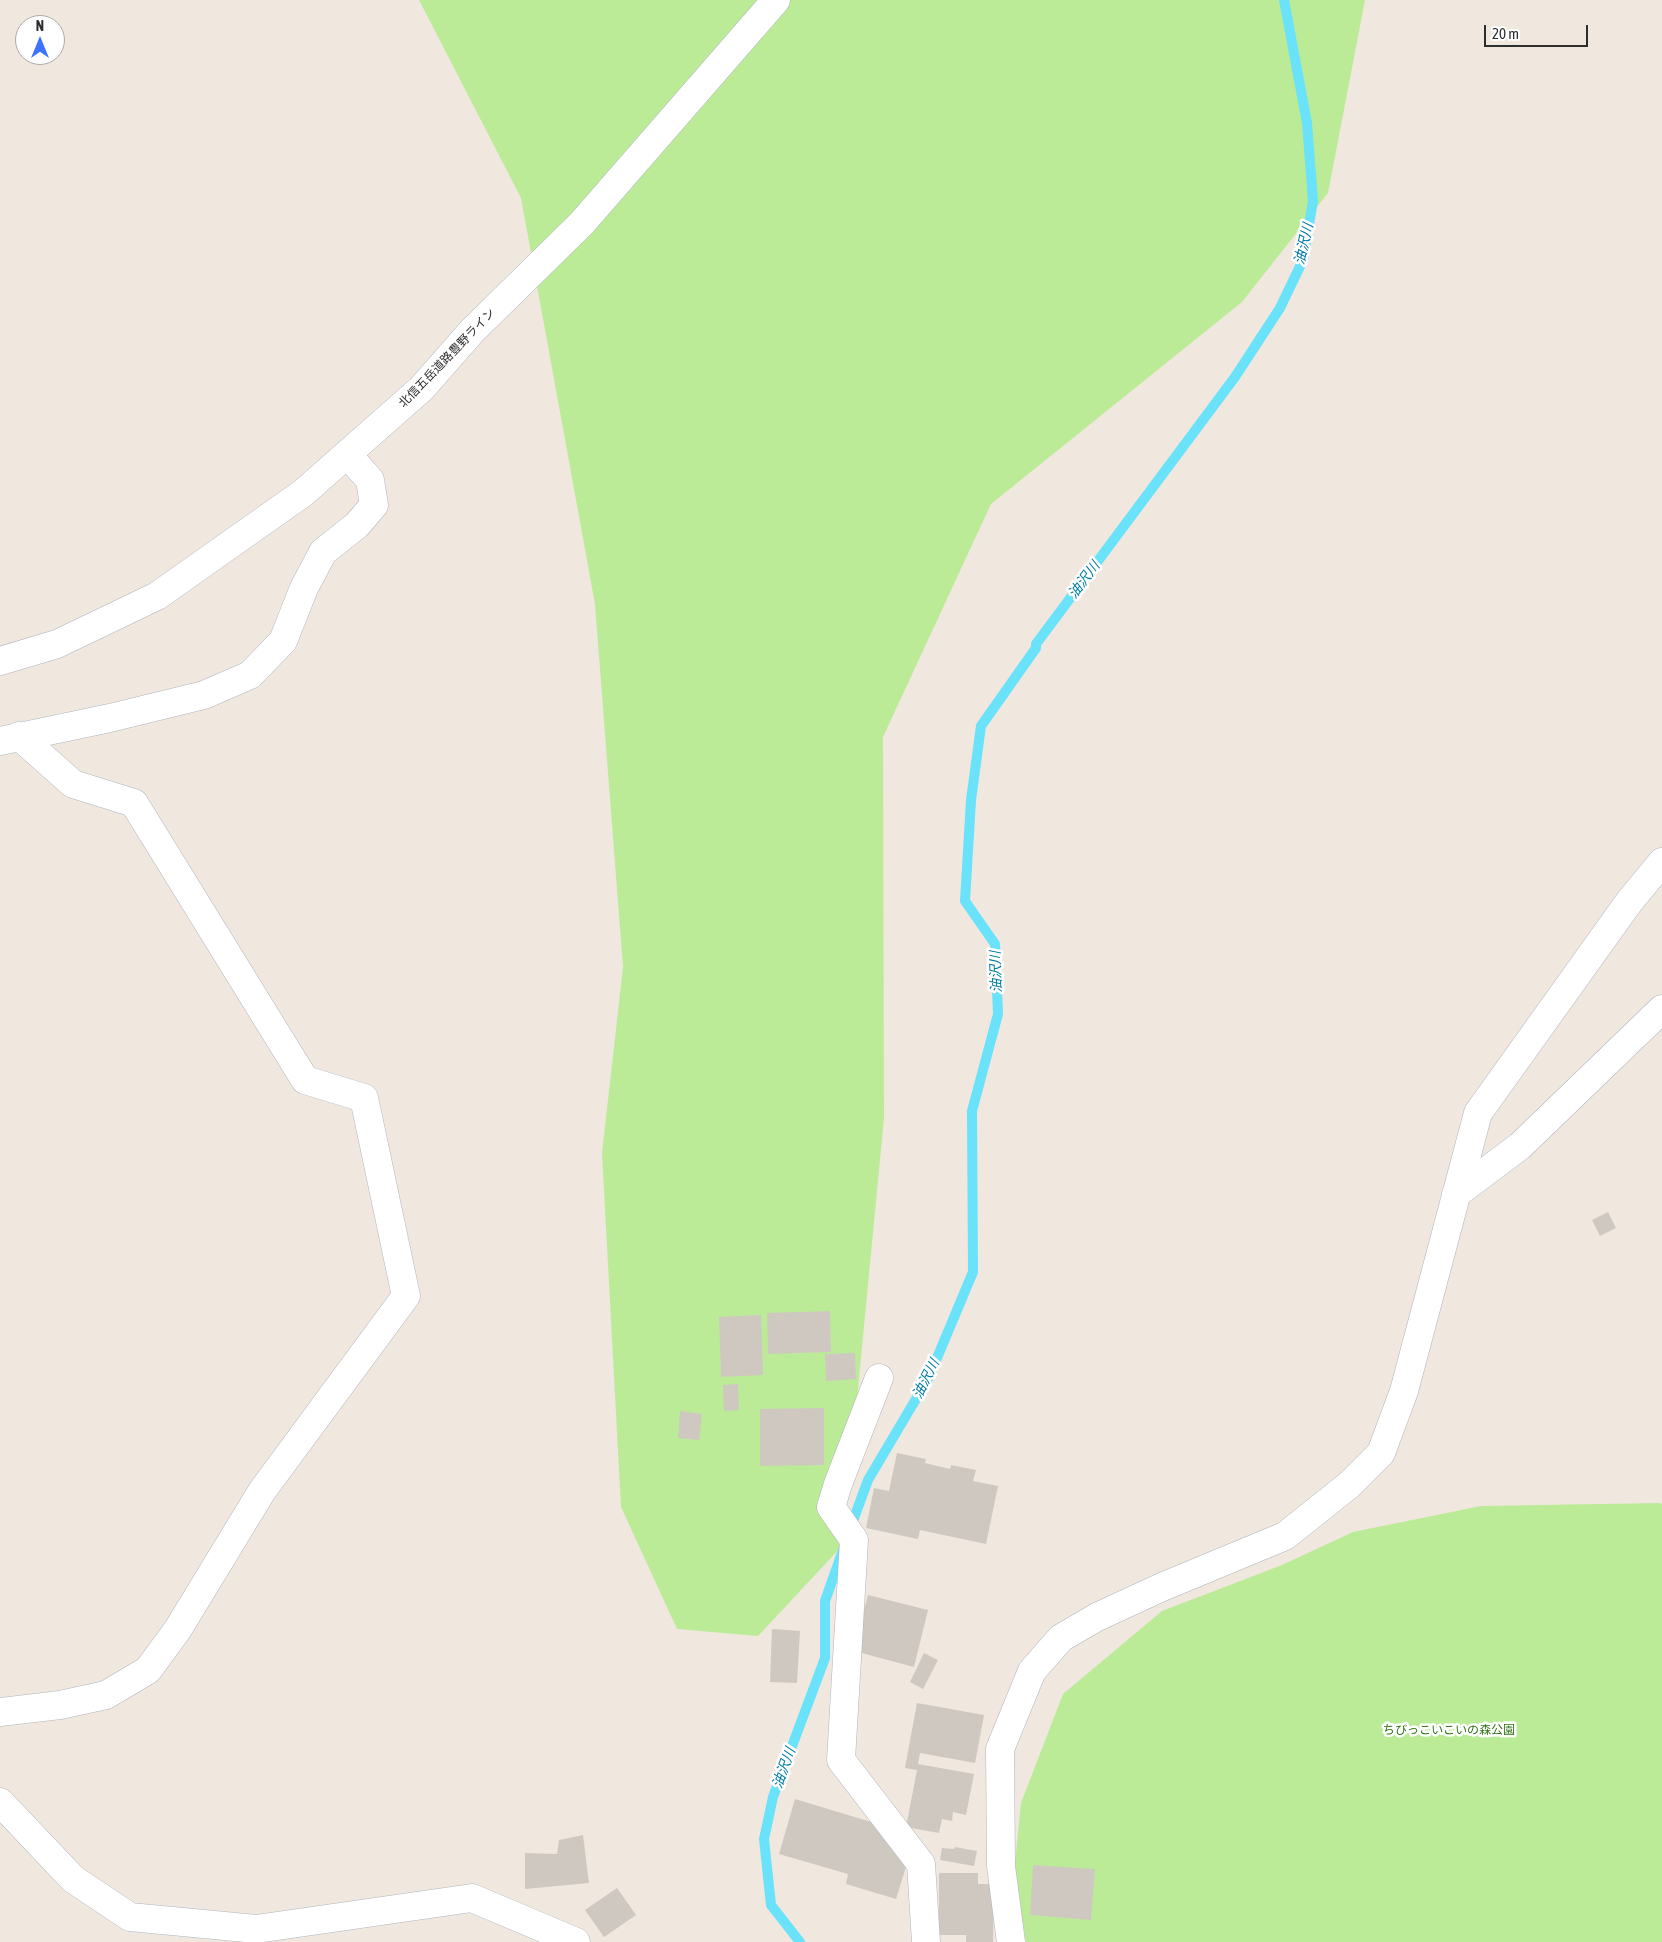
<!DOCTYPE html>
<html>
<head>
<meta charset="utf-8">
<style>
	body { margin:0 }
	#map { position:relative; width:1662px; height:1942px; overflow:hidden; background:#f0e7df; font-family:"Asap Condensed",sans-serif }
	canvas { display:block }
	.north { position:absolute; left:15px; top:15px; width:50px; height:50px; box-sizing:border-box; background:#fff; border:1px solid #ababab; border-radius:50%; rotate:0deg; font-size:14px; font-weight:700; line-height:20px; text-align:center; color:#2e2e2e }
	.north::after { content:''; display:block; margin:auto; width:18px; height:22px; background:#3d74ff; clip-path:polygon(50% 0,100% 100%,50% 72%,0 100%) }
	.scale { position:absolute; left:1484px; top:25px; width:104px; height:22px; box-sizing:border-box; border:2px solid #2e2e2e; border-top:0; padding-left:6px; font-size:15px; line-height:18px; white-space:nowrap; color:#2e2e2e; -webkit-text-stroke:4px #fff; paint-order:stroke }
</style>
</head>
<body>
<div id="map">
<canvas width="1662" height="1942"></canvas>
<div class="north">N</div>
<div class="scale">20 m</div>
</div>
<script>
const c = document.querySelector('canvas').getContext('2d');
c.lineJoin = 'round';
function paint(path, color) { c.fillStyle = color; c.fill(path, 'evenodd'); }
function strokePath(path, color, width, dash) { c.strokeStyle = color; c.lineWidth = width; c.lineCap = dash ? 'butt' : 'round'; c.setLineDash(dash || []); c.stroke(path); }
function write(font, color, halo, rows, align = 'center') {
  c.font = font + ' "Asap Condensed","Noto Sans JP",sans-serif'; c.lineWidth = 5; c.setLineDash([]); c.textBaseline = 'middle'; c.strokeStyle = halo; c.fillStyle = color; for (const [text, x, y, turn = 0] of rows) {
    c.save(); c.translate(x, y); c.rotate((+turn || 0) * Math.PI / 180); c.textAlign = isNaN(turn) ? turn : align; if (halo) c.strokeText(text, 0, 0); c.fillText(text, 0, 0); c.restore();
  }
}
paint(new Path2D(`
	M419,0H1365L1328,193L1242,302L991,504L883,737L884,1118L843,1545L758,1636L677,1629L621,1507L602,1153L623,967L595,604L521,198Z
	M1660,1503L1662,1504V1942H1026L1014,1873L1021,1803L1063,1694L1162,1611L1282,1565L1353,1532L1481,1506Z`), '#bceb98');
strokePath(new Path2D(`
	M850,1529L868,1480L929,1377L973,1272L972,1111L998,1014L995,944L965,901L971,800L981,726L1036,648V644L1235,377L1280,308L1303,260L1313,201L1307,123L1284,0
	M800,1942L771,1905L764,1839L773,1797L825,1658V1601L843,1550`), '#6ae2fa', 10);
paint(new Path2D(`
	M1608,1212L1616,1228L1600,1236L1592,1220Z
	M830,1311L831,1352L768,1354L767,1313Z
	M761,1315L763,1375L721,1377L719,1317Z
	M855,1353L856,1379L826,1381L825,1354Z
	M738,1384L739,1410L724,1411L723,1385Z
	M824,1408V1465L760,1466V1409Z
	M680,1411L702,1414L699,1440L678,1438Z
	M897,1453L926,1459L925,1463L950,1469L951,1465L976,1470L973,1481L998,1486L986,1544L920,1530L918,1539L866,1528L874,1488L889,1491Z
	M868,1595L928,1610L914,1667L854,1651Z
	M772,1629L800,1631L797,1683L770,1682Z
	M924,1653L938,1660L923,1689L910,1682Z
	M917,1703L984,1715L975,1763L920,1753L918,1764L974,1774L966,1815L953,1812L952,1821L942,1819L939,1833L906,1827L917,1770L905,1768Z
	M795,1799L871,1822L906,1867L896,1899L846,1884L848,1874L779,1854Z
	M583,1835L589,1883L525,1889V1853L557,1854L559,1840Z
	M955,1847L977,1851L974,1866L940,1860L942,1848L954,1849Z
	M1033,1865L1095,1869L1091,1920L1030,1915Z
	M939,1873H978V1884H994L993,1942H966V1935H939Z
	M617,1888L636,1915L604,1937L585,1910Z`), '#cfc8c0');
const minor = new Path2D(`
	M0,661L57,644L157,596L303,493L422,388L472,331L582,223L776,0
	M0,741L110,718L204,695L250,675L283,641L304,588L323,552L357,525L374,505L370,480L347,454
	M1456,1194L1520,1146L1662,1009
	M879,1378L838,1484L831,1507L854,1540L841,1760L921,1864L926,1942
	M0,1712L60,1705L106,1695L148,1670L178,1629L262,1491L406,1296L364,1098L305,1080L134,803L73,784L19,736
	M0,1802L73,1879L130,1917L256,1929L472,1898L576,1942
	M1011,1942L1001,1866L1000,1749L1032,1671L1061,1638L1097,1617L1162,1587L1285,1536L1349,1485L1381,1453L1404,1391L1478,1113L1629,902L1662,862`);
strokePath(minor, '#afb4be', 29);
strokePath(minor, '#fff', 28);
write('12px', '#2e2e2e', '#fff', [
	["北信五岳道路豊野ライン",447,358,-46]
]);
write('12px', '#317414', '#fff', [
	["ちびっこいこいの森公園",1449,1730]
]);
write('italic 14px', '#027da6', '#fff', [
	["油沢川",1304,244,-77],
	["油沢川",1084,580,-53],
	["油沢川",996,972,-92],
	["油沢川",926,1379,-63],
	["油沢川",784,1768,-70]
]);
</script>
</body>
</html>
